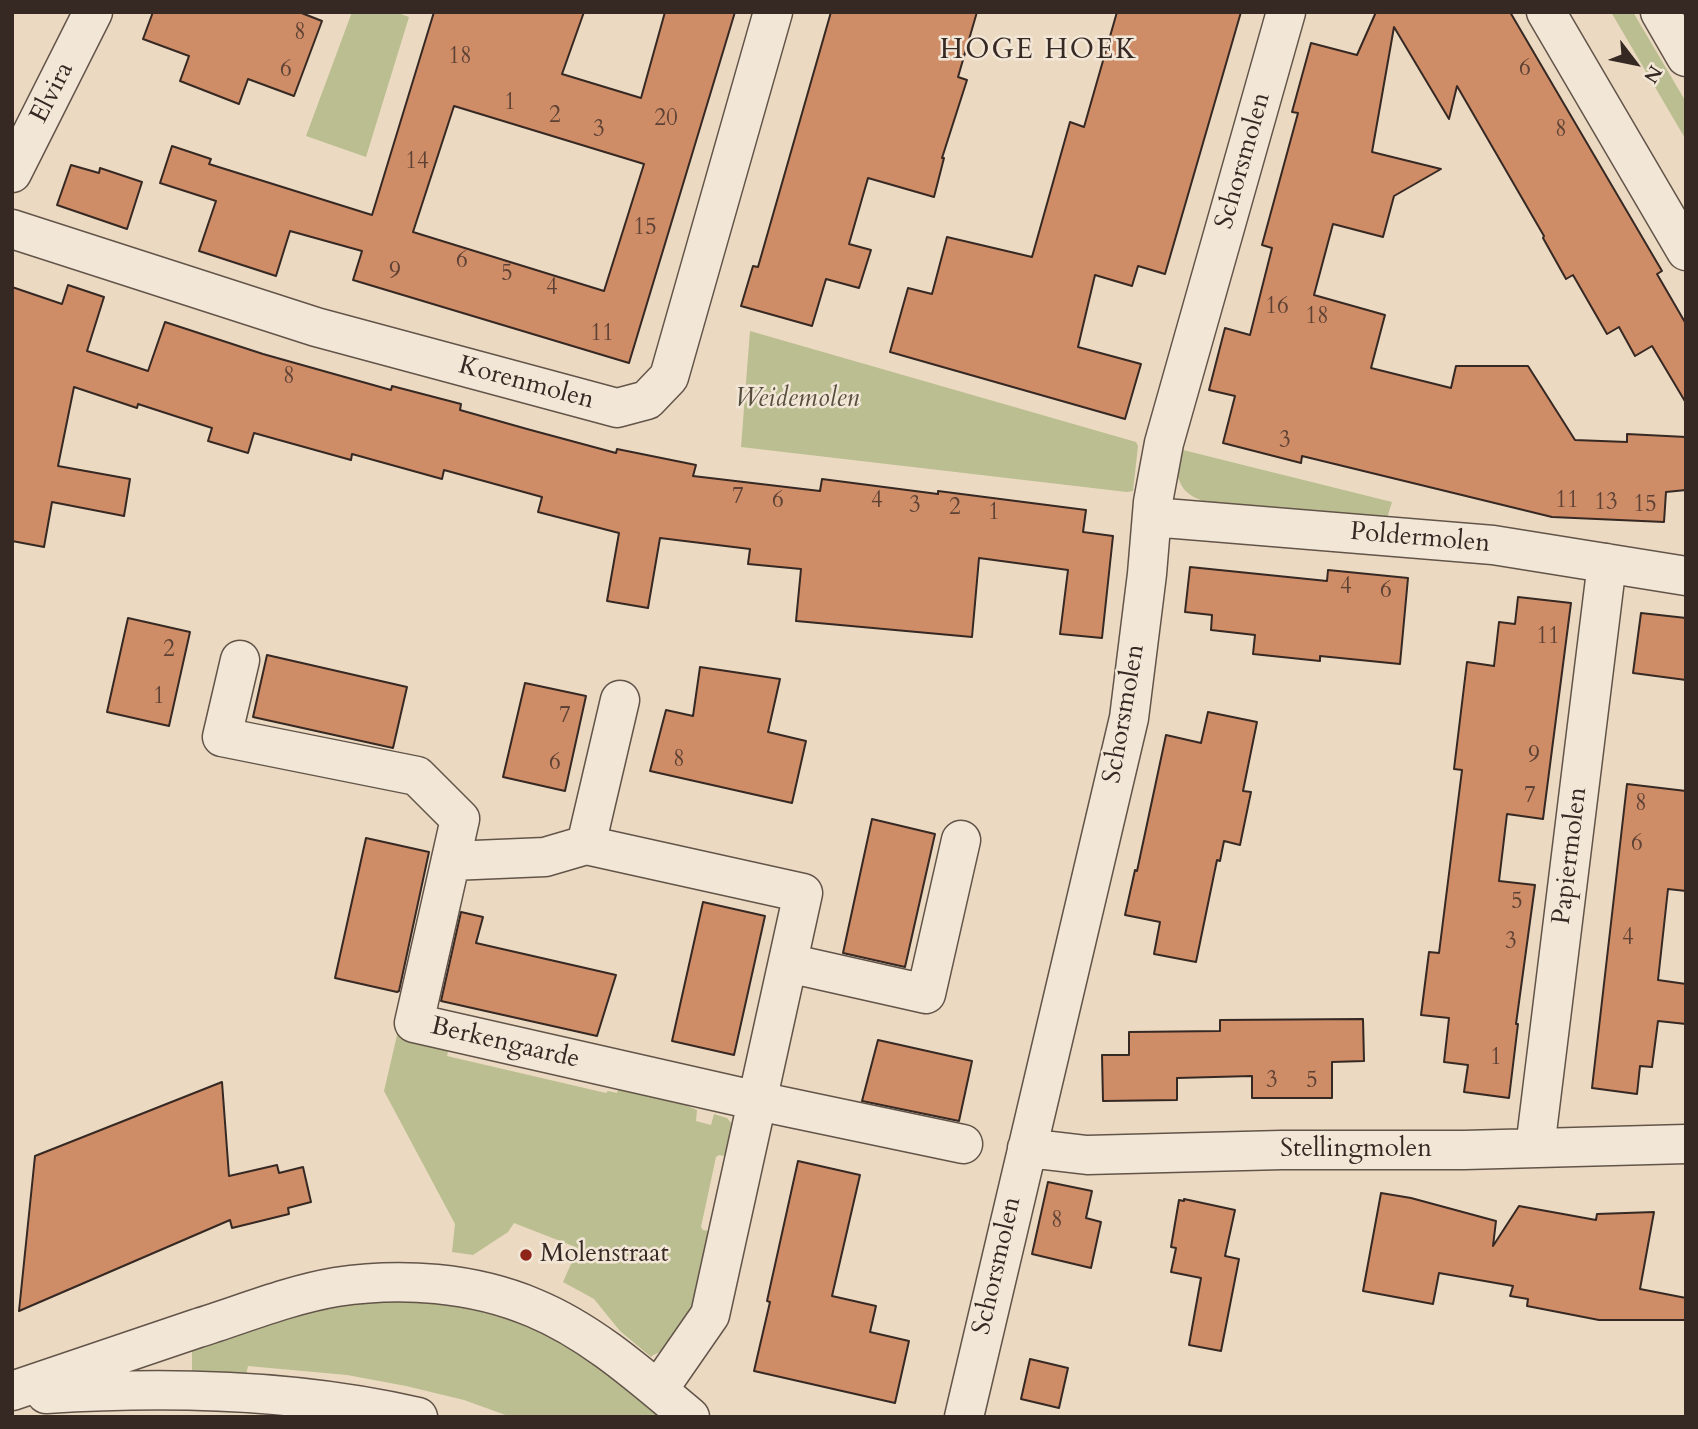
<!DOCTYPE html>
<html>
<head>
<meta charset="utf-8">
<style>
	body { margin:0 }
	#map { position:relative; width:1698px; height:1429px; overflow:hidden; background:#ebdac1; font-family:Cardo,serif }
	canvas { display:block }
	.frame { position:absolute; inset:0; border:14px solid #362823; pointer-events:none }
	.north { position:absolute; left:1600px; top:28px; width:70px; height:70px; -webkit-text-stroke:5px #f2e7d7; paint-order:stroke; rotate:122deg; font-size:19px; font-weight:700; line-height:28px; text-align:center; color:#362823 }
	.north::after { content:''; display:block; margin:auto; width:24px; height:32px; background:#362823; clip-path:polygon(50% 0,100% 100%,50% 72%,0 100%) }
</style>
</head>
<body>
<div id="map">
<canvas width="1698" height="1429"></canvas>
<div class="frame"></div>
<div class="north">N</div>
</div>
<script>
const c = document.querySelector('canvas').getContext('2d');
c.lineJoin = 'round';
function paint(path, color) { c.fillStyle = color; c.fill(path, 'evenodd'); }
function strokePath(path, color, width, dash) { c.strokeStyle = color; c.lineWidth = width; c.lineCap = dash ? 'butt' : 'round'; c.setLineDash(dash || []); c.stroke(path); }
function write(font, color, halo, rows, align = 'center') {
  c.font = font + ' Cardo,serif'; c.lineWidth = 5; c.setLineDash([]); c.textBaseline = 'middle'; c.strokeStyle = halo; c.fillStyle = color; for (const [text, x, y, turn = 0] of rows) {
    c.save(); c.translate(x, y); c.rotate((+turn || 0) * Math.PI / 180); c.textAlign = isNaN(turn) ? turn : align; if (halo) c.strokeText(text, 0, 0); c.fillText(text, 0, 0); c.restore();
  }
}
paint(new Path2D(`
	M352,12H395L409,17L366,157L306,136Z
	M1611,12H1633L1686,102V140Z
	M750,331L1136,442L1138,446L1133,491L1127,492L741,447Z
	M1175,448L1392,502L1387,518L1214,504C1179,496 1176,482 1175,448Z
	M398,1031L450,1043L447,1056L606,1093L608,1091L617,1093L620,1081L659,1094L697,1110L696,1121L711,1125L714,1114L727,1118L732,1124L730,1157L719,1155L716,1157L701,1227L703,1230L713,1232C703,1270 694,1315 669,1346C665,1352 656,1352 651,1357L620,1331L594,1299L563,1282L578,1248L514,1223L508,1232L473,1255L452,1252L455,1224L384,1091Z
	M429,1293L547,1326L675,1417H511L464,1400L406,1386L347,1375L248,1366L246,1375L198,1374L192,1371V1343L295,1308Z`), '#bbbe90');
const building = new Path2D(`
	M153,12H299L322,21L294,96L248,79L239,104L180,81L189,56L143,39Z
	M434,12H584L562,74L641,98L665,12H735L629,363L353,280L362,251L290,231L276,276L199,251L216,201L160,183L172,146L211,159L209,164L372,215ZM454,106L644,164L604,291L413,232Z
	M831,12H977L958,77L967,80L942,158H944L934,197L868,178L849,244L871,250L859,288L826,279L812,326L741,306L753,266L758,267Z
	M1117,12H1241L1165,274L1138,266L1132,286L1095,275L1078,347L1141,364L1125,419L890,352L908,288L932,294L947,237L1032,257L1070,122L1084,127Z
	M1376,12H1510L1662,271L1657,274L1686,324V403L1652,346L1635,356L1619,327L1607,334L1573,275L1566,279L1543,238L1544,236L1457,86L1449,119L1394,27L1372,152L1441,169L1394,196L1383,237L1333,224L1314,295L1385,315L1371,368L1451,388L1456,366H1528L1575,440L1627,442V434L1686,437V490L1666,492L1664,522L1552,517L1302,456L1301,463L1223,443L1235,396L1209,390L1225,328L1250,335L1272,248L1262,245L1298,113L1292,112L1311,43L1357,55Z
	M71,165L99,173L100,168L142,182L127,229L57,205Z
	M68,285L104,297L87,351L148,371L165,322L263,354L391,390L392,386L461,404L460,410L527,429L616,453L617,449L696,465L693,476L820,491L822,479L938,494V491L1086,510L1083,532L1113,536L1102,638L1060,634L1068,570L979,558L972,637L796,621L801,569L748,564L750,549L660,538L648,608L607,601L619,533L538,512L542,497L444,470L442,479L352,454L351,460L254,433L248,453L208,441L212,428L138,404L137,408L74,387L58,466L130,479L124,516L52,502L44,547L12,541V287L62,304Z
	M1190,567L1327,581L1328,570L1408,578L1400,664L1320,656V661L1253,654L1255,635L1211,630L1212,615L1185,612Z
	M1518,597L1571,603L1543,819L1507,814L1499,881L1535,885L1516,1024H1518L1509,1098L1464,1092L1468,1065L1444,1062L1449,1018L1421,1015L1429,952L1439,953L1462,770L1454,769L1467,662L1494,666L1499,622L1515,624Z
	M1641,613L1686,618V680L1633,673Z
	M128,618L190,632L169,726L107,712Z
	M267,655L407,687L393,748L253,717Z
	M700,667L780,679L768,732L806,741L792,803L650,771L666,710L693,716Z
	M525,683L586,696L565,791L503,777Z
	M1208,712L1257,722L1243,791L1251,792L1240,845L1224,841L1220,861L1217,860L1196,962L1154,954L1160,922L1125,915L1135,870L1137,871L1166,735L1201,743Z
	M1627,784L1686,791V891L1668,889L1658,980L1686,984V1024L1658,1021L1652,1067L1640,1066L1637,1094L1592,1088Z
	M872,819L935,834L905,967L843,953Z
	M366,838L429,852L399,991L397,992L335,978Z
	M703,902L765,916L734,1055L672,1041Z
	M461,912L483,917L476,943L616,975L597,1036L441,1001Z
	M1363,1019L1364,1061L1332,1062V1098H1252V1076L1177,1078V1100L1103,1101L1102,1055H1129V1032L1220,1031V1020Z
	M878,1040L972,1061L959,1121L862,1101Z
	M222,1082L229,1176L277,1165L279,1173L303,1167L311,1202L288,1208L289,1214L232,1228L230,1220L19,1311L35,1156Z
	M798,1161L860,1175L832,1296L876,1306L870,1332L909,1341L895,1403L754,1371L770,1302L767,1301Z
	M1048,1182L1092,1191L1086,1218L1101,1222L1091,1268L1032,1254Z
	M1381,1193L1411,1198L1496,1221L1493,1246L1519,1206L1596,1220L1597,1214L1654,1212L1640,1289L1686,1298V1320H1599L1527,1306L1528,1299L1510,1296L1513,1286L1439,1273L1433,1304L1363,1291Z
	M1184,1199L1235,1210L1225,1256L1239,1259L1221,1351L1189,1345L1201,1278L1171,1272L1176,1248L1171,1247L1179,1200L1184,1201Z
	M1030,1359L1068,1368L1059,1408L1021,1399Z`);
paint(building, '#ce8c67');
strokePath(building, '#362823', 2);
const minor = new Path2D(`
	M1546,12L1686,251
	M12,173L93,12
	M12,229L316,327L617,408L647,400L669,377L773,12
	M1152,517L1493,545L1686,576
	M240,660L222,737L417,776L460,819L414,1023L758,1101L963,1144
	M586,845L620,700
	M451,861L545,857L586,845L803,893L710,1315L658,1390
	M788,963L926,994L961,840
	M1027,1148L1087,1155L1282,1150H1464L1686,1144
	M1535,1148L1607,563
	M12,1391C74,1370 136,1349 198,1328C243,1314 289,1295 336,1287C401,1277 473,1282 534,1308C592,1332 642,1377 690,1417
	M46,1394C169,1386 297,1389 418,1417
	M964,1417L1129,718L1147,574L1153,502L1164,443L1286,12`);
const tertiary = new Path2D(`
	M1660,12L1686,57`);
strokePath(minor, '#63544a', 41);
strokePath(tertiary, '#63544a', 41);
strokePath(minor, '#f2e7d7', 38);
strokePath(tertiary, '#f2e7d7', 38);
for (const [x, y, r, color] of [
	[526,1255,7,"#8f2418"]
]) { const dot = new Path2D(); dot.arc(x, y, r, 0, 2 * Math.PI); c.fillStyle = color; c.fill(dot); strokePath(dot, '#f2e7d7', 2.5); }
write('23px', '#5c4134', null, [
	["8",300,34],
	["18",460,58],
	["6",1525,70],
	["6",286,71],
	["1",510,104],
	["2",555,117],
	["20",666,120],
	["3",599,131],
	["8",1561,131],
	["14",417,163],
	["15",645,229],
	["6",462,262],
	["9",395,273],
	["5",507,275],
	["4",552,289],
	["16",1277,308],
	["18",1317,318],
	["11",602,335],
	["8",289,378],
	["3",1285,442],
	["7",738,498],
	["6",778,502],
	["4",877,502],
	["11",1567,502],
	["13",1606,504],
	["15",1645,506],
	["3",915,507],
	["2",955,509],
	["1",994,514],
	["4",1346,588],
	["6",1386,592],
	["11",1548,638],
	["2",169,651],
	["1",159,698],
	["7",565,717],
	["9",1534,757],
	["8",679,761],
	["6",555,764],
	["7",1530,797],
	["8",1641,805],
	["6",1637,845],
	["5",1517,903],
	["4",1628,939],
	["3",1511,943],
	["1",1496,1059],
	["3",1272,1082],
	["5",1312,1082],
	["8",1057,1222]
]);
write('26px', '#362823', '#f2e7d7', [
	["Elvira",53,93,-63],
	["Schorsmolen",1244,161,-74],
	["Korenmolen",526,384,15],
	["Poldermolen",1420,539,5],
	["Schorsmolen",1125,714,-80],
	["Papiermolen",1571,856,-83],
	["Berkengaarde",505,1044,13],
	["Stellingmolen",1356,1150],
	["Schorsmolen",998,1266,-77]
]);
write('italic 26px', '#574e3e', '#f2e7d7', [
	["Weidemolen",797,400]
]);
write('26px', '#362823', '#f2e7d7', [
	["Molenstraat",540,1255]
], 'left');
c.letterSpacing = '2px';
write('28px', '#362823', '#f2e7d7', [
	["HOGE HOEK",1039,52]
]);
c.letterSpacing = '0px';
</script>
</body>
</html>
